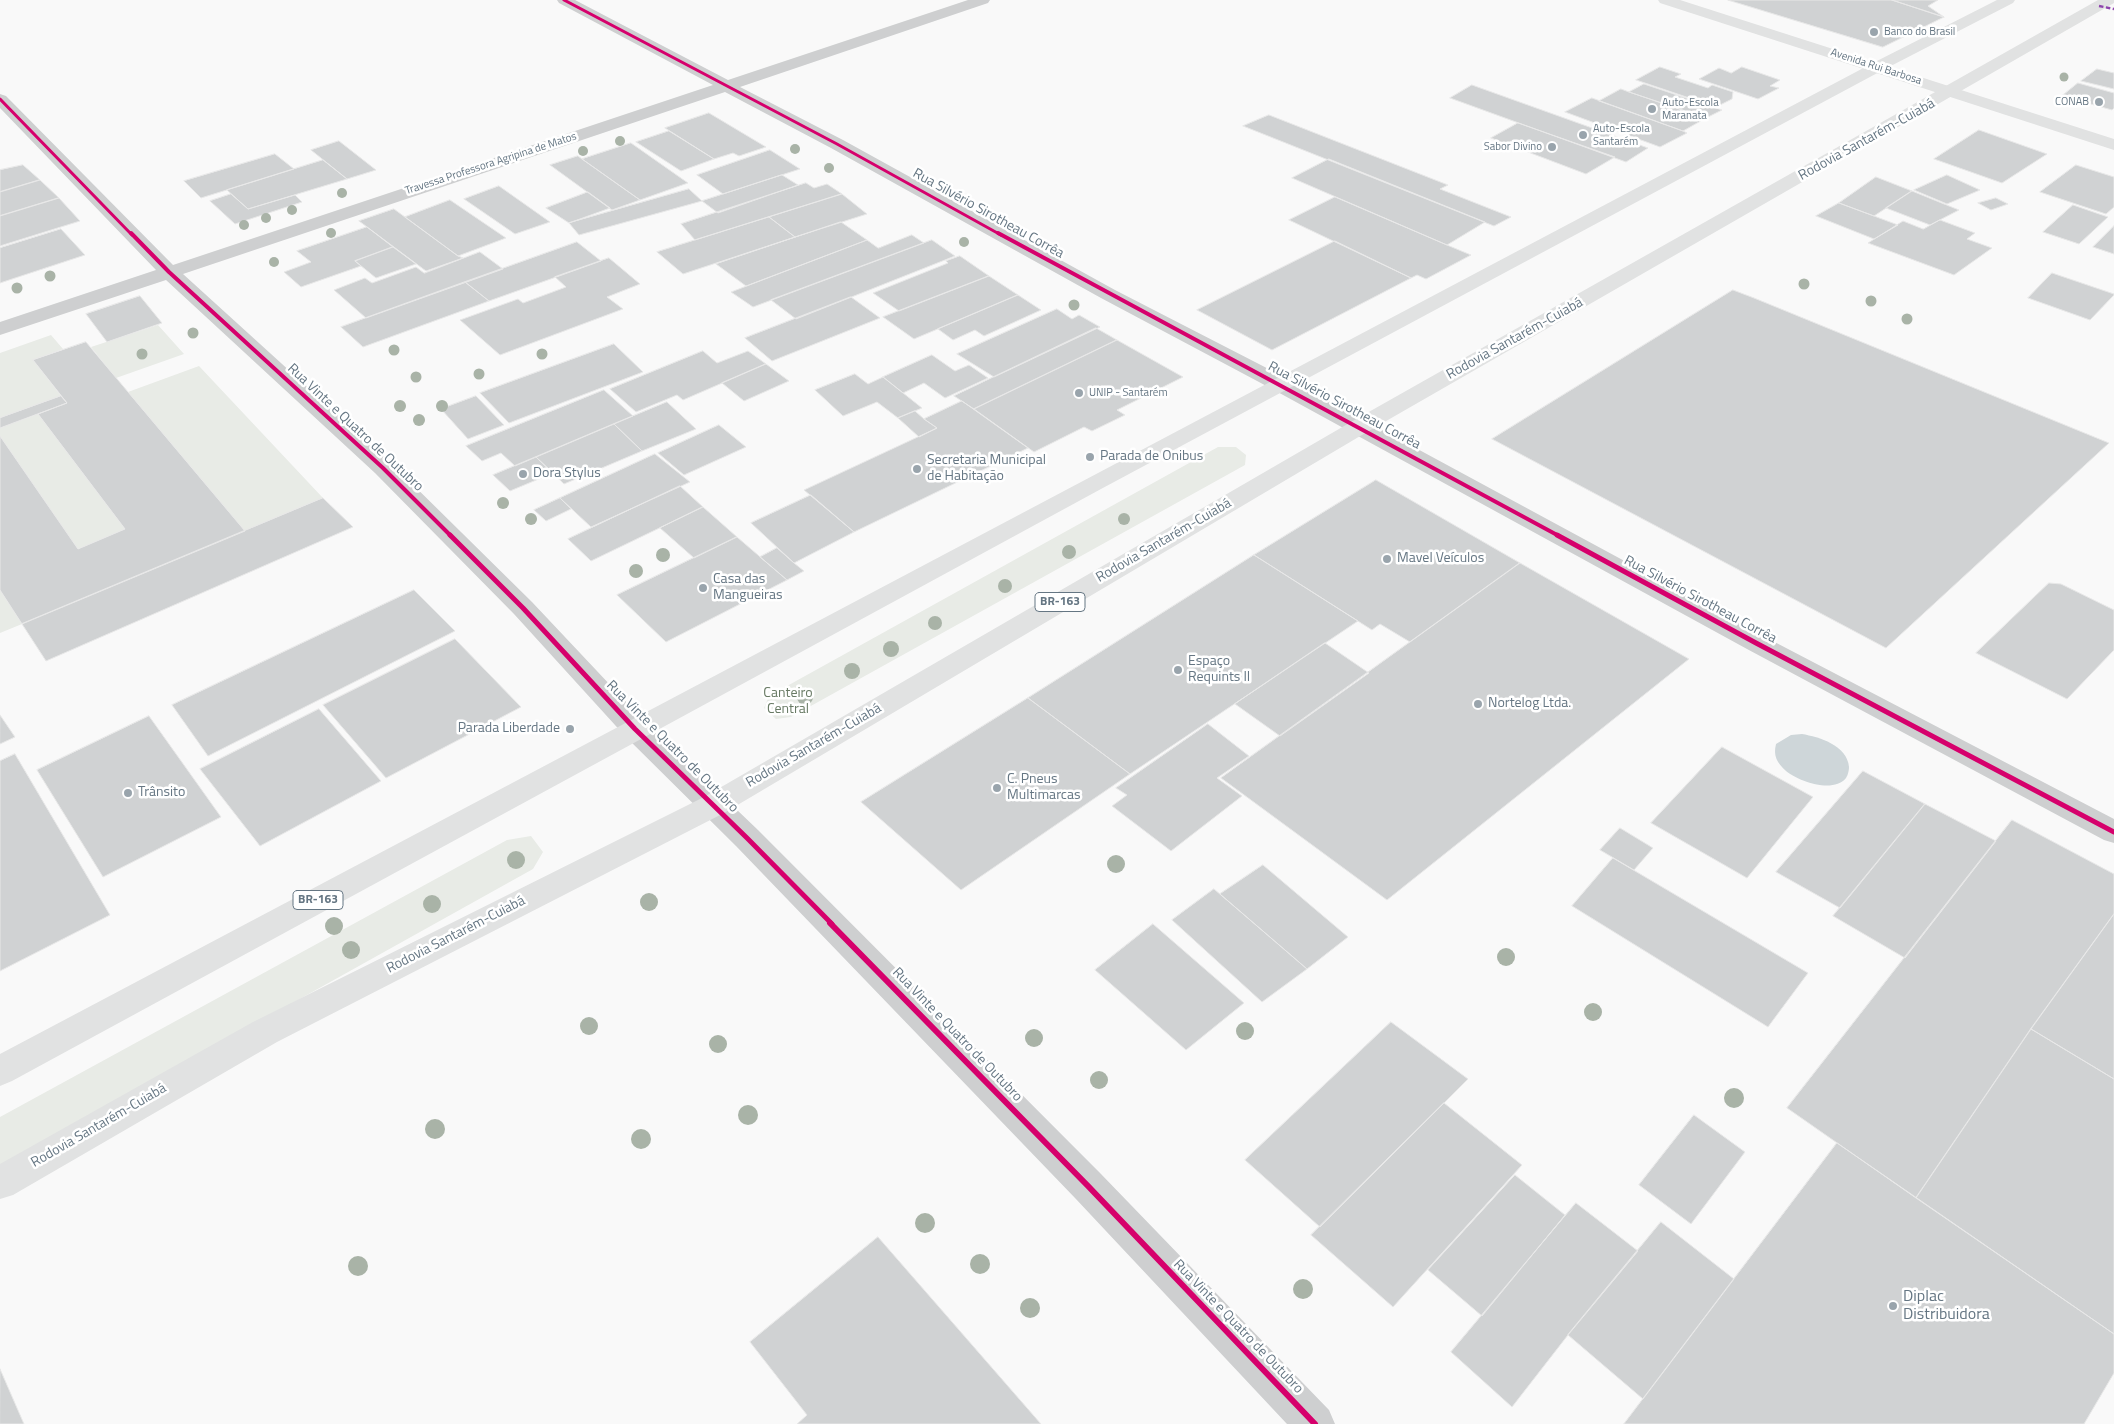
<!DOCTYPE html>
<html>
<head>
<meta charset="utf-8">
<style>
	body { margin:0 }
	canvas { display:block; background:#f9f9f9 }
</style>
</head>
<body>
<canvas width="2114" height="1424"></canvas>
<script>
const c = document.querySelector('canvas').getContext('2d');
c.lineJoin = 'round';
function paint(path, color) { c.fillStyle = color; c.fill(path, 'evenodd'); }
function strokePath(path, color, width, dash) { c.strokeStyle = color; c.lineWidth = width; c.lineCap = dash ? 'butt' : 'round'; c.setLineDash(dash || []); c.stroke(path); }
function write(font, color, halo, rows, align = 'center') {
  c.font = font + ' "Titillium Web",sans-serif'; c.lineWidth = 5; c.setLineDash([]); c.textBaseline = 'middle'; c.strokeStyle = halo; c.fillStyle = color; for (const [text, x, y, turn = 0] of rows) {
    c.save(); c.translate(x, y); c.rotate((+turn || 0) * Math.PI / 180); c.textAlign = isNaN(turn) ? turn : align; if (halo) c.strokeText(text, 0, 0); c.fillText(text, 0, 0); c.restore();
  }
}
paint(new Path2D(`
	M158,325L184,354L116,378L91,347Z
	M51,335L63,349L33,360L61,396L0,418V353Z
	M199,366L323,498L245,531L128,392Z
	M38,414L125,529L78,549L0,436V428Z
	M1218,447H1236L1246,455L1245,465L791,717L776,719L764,708L769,696Z
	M0,590L22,624L0,633Z
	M531,836L543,852L533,869L0,1166V1117L507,840Z`), '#e8ebe6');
paint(new Path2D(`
	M1802,734C1819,737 1847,745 1849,767C1849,770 1848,775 1846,778C1833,794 1798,781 1786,771C1777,763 1773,756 1776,744L1791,735Z`), '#ced6d9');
const building = new Path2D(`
	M1728,0H1892L1944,17L1883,47Z
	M1892,0H1938L1928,6L1944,17Z
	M1660,67L1681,74L1675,77L1708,88L1712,85L1733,92L1732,99L1716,107L1636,80Z
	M1742,67L1780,80L1770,86L1779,88L1758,99L1699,79L1719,68L1731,73Z
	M2097,69L2114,73V89L2081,81Z
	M2078,83L2114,93V108L2112,110L2062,96Z
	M1644,84L1722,110L1706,118L1629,92Z
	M1472,85L1648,148L1626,162L1450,98Z
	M1621,89L1629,92L1706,118L1683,131L1599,101Z
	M1592,98L1683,131L1687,133L1660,147L1565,112Z
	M709,113L766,147L739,156L733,153L714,159L665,128Z
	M1269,115L1448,185L1440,189L1511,217L1494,226L1243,126Z
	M1518,123L1615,157L1586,174L1491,138Z
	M1979,130L2047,154L2002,183L1934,159Z
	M669,131L714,159L681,171L636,142Z
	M339,141L376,170L347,179L311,150Z
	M631,143L688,183L640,200L582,159Z
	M770,150L800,169L723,194L697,175Z
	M275,154L294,169L201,198L184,181Z
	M578,156L582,159L640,200L612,210L550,165Z
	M1329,159L1485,222L1447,245L1292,178Z
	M323,160L347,179L248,209L227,190Z
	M23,165L40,180L0,192V170Z
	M2076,165L2114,177V207L2106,214L2040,192Z
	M782,175L798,185L718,213L702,201Z
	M1947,175L1980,190L1947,204L1914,190Z
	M1876,177L1912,191L1874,216L1839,203Z
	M40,180L59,198L0,216V192Z
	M806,183L814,188L827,184L842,194L695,240L681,224Z
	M499,186L550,222L515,234L464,199Z
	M689,189L702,201L579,235L569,223Z
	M1912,191L1959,210L1930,225L1886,208Z
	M588,192L610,208L569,223L546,208Z
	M231,194L248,209L295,195L302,202L235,224L210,201Z
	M842,194L867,214L795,237L769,217Z
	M1335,197L1447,245L1471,255L1426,279L1417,275L1411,278L1289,220Z
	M59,198L80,221L0,246V216Z
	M1996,198L2008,204L1991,210L1978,203Z
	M450,200L506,238L458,256L405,217Z
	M1839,203L1874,216L1898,225L1874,239L1816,216Z
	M2073,205L2108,217L2079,244L2043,232Z
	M394,209L458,256L463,258L426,271L359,221Z
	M769,217L795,237L683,274L657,252Z
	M1940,220L1975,233L1967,239L1992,248L1954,275L1868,243L1903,221L1923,229Z
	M841,222L867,240L746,286L716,264Z
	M2114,226V254L2093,247Z
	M367,227L393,247L355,261L361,266L301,287L284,272L311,262L297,251Z
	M61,229L85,255L0,283V248Z
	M912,235L924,243L753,307L731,292L867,240L878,248Z
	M932,240L955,256L796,319L771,300Z
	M1335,241L1411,278L1272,350L1197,310Z
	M577,242L601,261L489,301L465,282Z
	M393,247L416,264L376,278L355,261Z
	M480,252L503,269L366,318L334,290L365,278L372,283L416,267L424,273Z
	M960,256L989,276L899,311L873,293L948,263L946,261Z
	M609,258L640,284L607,297L623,309L500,355L460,320L518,299L523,303L566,287L555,277Z
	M2052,273L2114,294V295L2090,320L2028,298Z
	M989,276L1018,295L914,339L883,317Z
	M465,282L489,301L363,347L341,327Z
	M1733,290L1754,298L2109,443L1886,648L1492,439Z
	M1018,295L1041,310L984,336L975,330L953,340L938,329Z
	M140,296L162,323L107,342L86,314Z
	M851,297L880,318L772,361L745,338Z
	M1057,309L1072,319L1079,315L1100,327L994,377L957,354Z
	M1096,328L1117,340L974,409L954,396Z
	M1117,340L1183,377L1117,410L1125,415L1092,431L1084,427L1034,452L974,409Z
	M86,342L245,531L22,624L0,590V436L78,549L125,529L38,414L67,403L33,360Z
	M614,344L643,372L509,423L480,393Z
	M703,351L717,363L748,351L766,364L683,400L677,395L636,412L610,389Z
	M932,355L955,371L969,365L988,378L945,398L924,383L903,393L883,377Z
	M766,364L789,381L744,401L722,383Z
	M855,374L868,384L883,377L922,408L898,418L877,402L843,416L815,390Z
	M604,390L633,416L515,466L501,453L482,461L466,446Z
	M61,396L67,403L0,428V418Z
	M476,396L504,425L468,439L441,409Z
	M962,401L1028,448L854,532L804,490L937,428L924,419Z
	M667,402L696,429L642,451L614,424Z
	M915,411L924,419L937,428L919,437L898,418Z
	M614,424L642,451L564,484L536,457Z
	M719,425L746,447L684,475L658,453Z
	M655,454L690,482L591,527L560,498Z
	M536,457L553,473L510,491L493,475Z
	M1376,480L1520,563L1410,642L1380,624L1372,630L1254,555Z
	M680,486L703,507L591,561L568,539Z
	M811,495L854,532L794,563L751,523Z
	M323,498L353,527L46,661L22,624Z
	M560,498L571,509L546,521L534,510Z
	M703,507L737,537L694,558L660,528Z
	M737,537L787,580L666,642L617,595Z
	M777,548L794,563L804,571L787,580L760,557Z
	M1254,555L1358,621L1130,774L1028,698Z
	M1520,563L1689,659L1387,900L1221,778Z
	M2049,583L2061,584L2114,610V650L2067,699L1976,653Z
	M414,590L455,631L208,756L172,705Z
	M455,639L521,707L386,778L323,705Z
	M1325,643L1369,673L1280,736L1235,704Z
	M1028,698L1130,774L961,890L861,802Z
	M319,709L381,781L260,846L200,769Z
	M0,715L15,737L0,744Z
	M149,716L221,817L103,877L37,770Z
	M1208,724L1249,756L1217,778L1242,796L1171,851L1112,806L1127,795L1116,788Z
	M1722,747L1813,797L1747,878L1651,823Z
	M15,754L110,915L0,971V761Z
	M1863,771L1925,804L1840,908L1776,872Z
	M1925,804L1996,841L1905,958L1833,916Z
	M2012,820L2114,874V914L2031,1029L1916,1198L1787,1108Z
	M1620,828L1653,848L1634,870L1600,850Z
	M1613,858L1808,973L1768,1027L1572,906Z
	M1263,865L1348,937L1307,969L1220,894Z
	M1214,889L1307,969L1262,1002L1172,920Z
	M2114,914V1079L2031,1029Z
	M1153,924L1244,1003L1186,1050L1095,970Z
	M1391,1022L1468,1079L1320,1227L1245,1160Z
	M2031,1029L2114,1079V1334L1916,1198Z
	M1444,1103L1522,1165L1393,1307L1311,1235Z
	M1694,1115L1745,1152L1691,1224L1639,1185Z
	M1837,1143L2114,1334V1373L2084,1424H1624Z
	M1515,1175L1565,1215L1482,1316L1428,1270Z
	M1576,1203L1638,1251L1568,1335L1512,1407L1451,1352Z
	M1661,1222L1734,1279L1643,1399L1568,1335Z
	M878,1237L1041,1424H797L807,1415L750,1342Z
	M0,1369L24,1424H0Z`);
paint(building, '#d0d2d3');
strokePath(building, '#e8e8e8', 1);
paint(new Path2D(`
	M557,0H575L728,80L968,0H990L988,3L740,87L843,140L1115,290L1290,380L1765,637L2114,819V843L2104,840L1747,649L1274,390L1101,298L831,148L725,92L183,274L391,463L532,602L645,722L758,830L1101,1174L1329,1410L1335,1424H1287L1075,1198L736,846L625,736L514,614L375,473L166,280L0,335V322L156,270L0,108V94L6,96L173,265L713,85L559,3Z`), '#cecfd0');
paint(new Path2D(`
	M1658,0H1680L2114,139V150L1660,3Z`), '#e1e2e2');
paint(new Path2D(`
	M1997,0H2015L2013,3L1883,70L1101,489L12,1081L0,1086V1054L1871,64Z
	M2098,0H2114V3L1367,432L724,813L277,1042L13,1195L0,1199V1164L253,1022L704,797L1351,422Z`), '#e1e2e2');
strokePath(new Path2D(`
	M2099,6L2114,9`), '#8e44ad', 2.5, [4.5, 2.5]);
strokePath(new Path2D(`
	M564,0L837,144L1001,235
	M0,99L132,235`), '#d6006c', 3);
strokePath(new Path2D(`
	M131,233L169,272L383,468L451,536
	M998,233L1559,536`), '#d6006c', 4);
strokePath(new Path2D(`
	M450,535L523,608L635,729L747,838L832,924
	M1557,535L1756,643L2114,832`), '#d6006c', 5);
strokePath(new Path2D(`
	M830,923L1088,1186L1315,1424`), '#d6006c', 6);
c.fillStyle = '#a9b3a7';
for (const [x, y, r] of [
	[2064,77,4.5],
	[620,141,5],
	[795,149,5],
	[583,151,5],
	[829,168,5],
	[342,193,5],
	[292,210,5],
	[266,218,5],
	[244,225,5],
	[331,233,5],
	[964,242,5],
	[274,262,5],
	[50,276,5.5],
	[1804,284,5.5],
	[17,288,5.5],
	[1871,301,5.5],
	[1074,305,5.5],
	[1907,319,5.5],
	[193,333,5.5],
	[394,350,5.5],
	[142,354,5.5],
	[542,354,5.5],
	[479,374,5.5],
	[416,377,5.5],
	[400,406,6],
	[442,406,6],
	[419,420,6],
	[503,503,6],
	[531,519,6],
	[1124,519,6],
	[1069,552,7],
	[663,555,7],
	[636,571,7],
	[1005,586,7],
	[935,623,7],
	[891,649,8],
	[852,671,8],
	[805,697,8],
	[516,860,9],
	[1116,864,9],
	[649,902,9],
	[432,904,9],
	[334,926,9],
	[351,950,9],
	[1506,957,9],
	[1593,1012,9],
	[589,1026,9],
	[1245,1031,9],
	[1034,1038,9],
	[718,1044,9],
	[1099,1080,9],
	[1734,1098,10],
	[748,1115,10],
	[435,1129,10],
	[641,1139,10],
	[925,1223,10],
	[980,1264,10],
	[358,1266,10],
	[1303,1289,10],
	[1030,1308,10]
]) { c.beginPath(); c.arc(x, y, r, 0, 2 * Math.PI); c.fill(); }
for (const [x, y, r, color] of [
	[1874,32,5,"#99a4ac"],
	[2099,102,5,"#99a4ac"],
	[1652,109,5,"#99a4ac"],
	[1583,135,5,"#99a4ac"],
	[1552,147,5,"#99a4ac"],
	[1079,393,5,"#99a4ac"],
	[1090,457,5,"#99a4ac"],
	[917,469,5,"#99a4ac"],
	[523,474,5,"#99a4ac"],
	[1387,559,5,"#99a4ac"],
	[703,588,5,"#99a4ac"],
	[1178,670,5,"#99a4ac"],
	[1478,704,5,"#99a4ac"],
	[570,729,5,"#99a4ac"],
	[997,788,5,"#99a4ac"],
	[128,793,5,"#99a4ac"],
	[1893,1306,5,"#99a4ac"]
]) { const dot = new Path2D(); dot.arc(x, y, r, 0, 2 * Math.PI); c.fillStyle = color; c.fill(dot); strokePath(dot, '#fff', 2); }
write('11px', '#657683', '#fff', [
	["Banco do Brasil",1884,32],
	["CONAB",2089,102,"right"],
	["Auto-Escola",1662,103],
	["Maranata",1662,116],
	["Auto-Escola",1593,129],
	["Santarém",1593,142],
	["Sabor Divino",1542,147,"right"],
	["UNIP - Santarém",1089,393]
], 'left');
write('11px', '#657683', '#fff', [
	["Avenida Rui Barbosa",1876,67,18],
	["Travessa Professora Agripina de Matos",491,164,-18]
]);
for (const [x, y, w] of [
	[1060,602,50],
	[318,900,50]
]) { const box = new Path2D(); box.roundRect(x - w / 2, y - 9.5, w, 19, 4); c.fillStyle = '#fff'; c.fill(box); strokePath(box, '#657683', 1); }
write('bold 12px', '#657683', null, [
	["BR-163",1060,602],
	["BR-163",318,900]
]);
write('14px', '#657683', '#fff', [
	["Rodovia Santarém-Cuiabá",1867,140,-29],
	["Rua Silvério Sirotheau Corrêa",988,214,29],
	["Rodovia Santarém-Cuiabá",1515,339,-29],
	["Rua Silvério Sirotheau Corrêa",1344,406,28],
	["Rua Vinte e Quatro de Outubro",355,428,43],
	["Rodovia Santarém-Cuiabá",1164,541,-30],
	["Rua Silvério Sirotheau Corrêa",1700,600,28],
	["Rodovia Santarém-Cuiabá",814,746,-30],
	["Rua Vinte e Quatro de Outubro",672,747,45],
	["Rodovia Santarém-Cuiabá",456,935,-27],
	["Rua Vinte e Quatro de Outubro",957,1035,46],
	["Rodovia Santarém-Cuiabá",99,1126,-30],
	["Rua Vinte e Quatro de Outubro",1238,1327,46]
]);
write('14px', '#657683', '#fff', [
	["Parada de Onibus",1100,457],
	["Secretaria Municipal",927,461],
	["de Habitação",927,477],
	["Dora Stylus",533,474],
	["Mavel Veículos",1397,559],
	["Casa das",713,580],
	["Mangueiras",713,596],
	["Espaço",1188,662],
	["Requints II",1188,678],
	["Nortelog Ltda.",1488,704],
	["Parada Liberdade",560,729,"right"],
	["C. Pneus",1007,780],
	["Multimarcas",1007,796],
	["Trânsito",138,793]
], 'left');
write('14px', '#687a64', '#fff', [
	["Canteiro",788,694],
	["Central",788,710]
]);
write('16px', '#657683', '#fff', [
	["Diplac",1903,1297],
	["Distribuidora",1903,1315]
], 'left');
</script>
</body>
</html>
